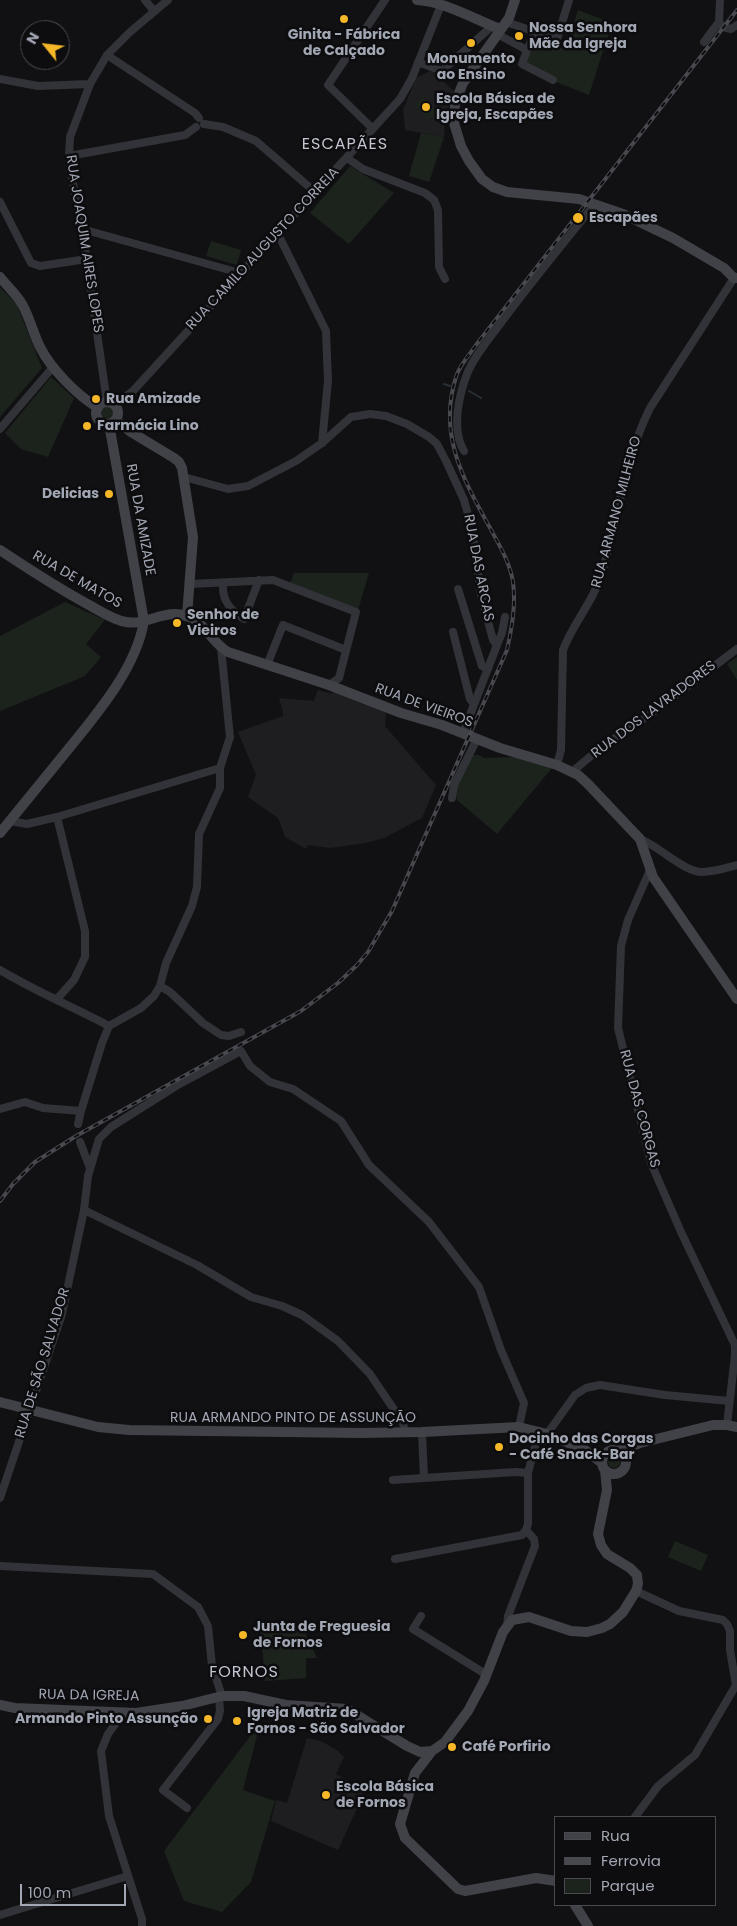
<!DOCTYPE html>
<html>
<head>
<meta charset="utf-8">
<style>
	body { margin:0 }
	#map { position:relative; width:737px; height:1926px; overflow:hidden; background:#111113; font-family:Poppins,sans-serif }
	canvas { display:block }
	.legend { position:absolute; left:554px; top:1816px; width:162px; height:90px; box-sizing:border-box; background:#0d0c0e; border:1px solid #494a50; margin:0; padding:6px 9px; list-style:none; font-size:15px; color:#a2a7b4 }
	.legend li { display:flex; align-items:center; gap:10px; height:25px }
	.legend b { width:25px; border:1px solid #494a50 }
	.north { position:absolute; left:20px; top:20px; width:50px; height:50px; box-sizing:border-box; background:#0d0c0e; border:1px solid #494a50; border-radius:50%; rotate:299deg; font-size:14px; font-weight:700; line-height:20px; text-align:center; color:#a2a7b4 }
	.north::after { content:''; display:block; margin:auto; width:18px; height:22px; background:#f5b728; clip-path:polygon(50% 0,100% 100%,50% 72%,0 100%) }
	.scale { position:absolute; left:20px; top:1884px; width:106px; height:22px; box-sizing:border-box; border:2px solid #a2a7b4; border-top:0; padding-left:6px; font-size:15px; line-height:18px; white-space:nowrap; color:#a2a7b4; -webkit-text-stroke:4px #0d0c0e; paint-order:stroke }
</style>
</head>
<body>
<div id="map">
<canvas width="737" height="1926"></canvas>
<ul class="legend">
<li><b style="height:6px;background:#404248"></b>Rua</li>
<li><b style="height:6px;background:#47494f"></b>Ferrovia</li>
<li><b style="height:14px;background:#1c231d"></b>Parque</li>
</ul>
<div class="north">N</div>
<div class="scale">100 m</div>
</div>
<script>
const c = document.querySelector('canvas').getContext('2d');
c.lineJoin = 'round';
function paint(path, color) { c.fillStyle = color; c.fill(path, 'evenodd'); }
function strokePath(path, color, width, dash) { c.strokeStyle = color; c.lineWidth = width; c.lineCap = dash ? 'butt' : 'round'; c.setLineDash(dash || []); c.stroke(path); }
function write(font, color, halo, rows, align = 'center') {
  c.font = font + ' Poppins,sans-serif'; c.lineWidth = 5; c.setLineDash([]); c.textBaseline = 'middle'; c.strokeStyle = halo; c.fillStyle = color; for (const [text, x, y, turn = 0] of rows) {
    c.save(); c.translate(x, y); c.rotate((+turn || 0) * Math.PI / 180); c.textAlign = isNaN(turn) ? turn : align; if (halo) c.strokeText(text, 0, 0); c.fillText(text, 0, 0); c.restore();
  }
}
paint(new Path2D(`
	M430,71L433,72L454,91L445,116L444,137L405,130L403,110L416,78Z
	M318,690L332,694L333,692L386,712L385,726L436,785L422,818L384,838L366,843L330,848L308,845L306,849L285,837L278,818L248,797L256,775L238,732L283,716V712L279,698L314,701Z
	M307,1738L321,1741L338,1751L344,1757L336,1774L365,1791L338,1850L271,1821L276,1800L287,1803Z`), '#1e1d20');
paint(new Path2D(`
	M578,10L612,23L589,95L556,82L524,60L536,38L566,48Z
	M422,97L437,111L428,120L414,105Z
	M421,133L444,137L429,182L409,176Z
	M350,166L394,193L349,244L310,213Z
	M211,241L241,250L237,265L206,256Z
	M0,287L17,305L42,368L0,417Z
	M51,377L74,398L48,457L21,449L5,433Z
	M100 413a7 7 0 1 1 14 0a7 7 0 1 1-14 0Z
	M294,573H369L358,610L290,583Z
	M65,602L105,620L86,644L101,657L85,676L0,711V636Z
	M737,657V680L727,664Z
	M472,755H479L484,758L514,757L552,768L497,834L457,800L456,788Z
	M608 1462a6 6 0 1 1 12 0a6 6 0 1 1-12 0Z
	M675,1541L708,1555L701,1571L668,1557Z
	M260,1622L302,1626L317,1658H306V1678L265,1681Z
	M258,1732L243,1790L275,1801L251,1882L222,1912L184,1901L164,1851L251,1735Z`), '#1c231d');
strokePath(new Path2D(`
	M444,384L450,386
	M469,391L481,398`), '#283037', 2);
strokePath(new Path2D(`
	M145,0L154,11
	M720,0L719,22L723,27L731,29L737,25
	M506,22L557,39L569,0
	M497,34L527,50L535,32
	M704,42L719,22
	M527,50L522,64L553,80
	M107,55L195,113L199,118
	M418,62L442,71L492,26
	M0,79L38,86L90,84
	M204,124L223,127L256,141L315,192
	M373,129L328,85L385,0
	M69,156L185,135L196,127
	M347,158L363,169L425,193L434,200L438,210L439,267L445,279
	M0,202L31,263L40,266L87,259
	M82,229L240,273
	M278,234L326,331L328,381L322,443
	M107,402L82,229L70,168L69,156L70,137L90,84L107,55L130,32L168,0
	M115,405L133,391L400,99L412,78L441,5
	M0,429L53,367
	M464,451C451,430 459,395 467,374C475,354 491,337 503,320C533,280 564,242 595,204
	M184,477L228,489L248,486L296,461L322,443L351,417L370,414L386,416L407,424L429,437L437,444L446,461L464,500L472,529L481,595L493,640L497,645L463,733
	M190,584L273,580L356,612L339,678L329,685
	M223,588C223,603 233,612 244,619L259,580
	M458,589L482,666L488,669
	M453,632L470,699L474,704
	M497,645L502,633L505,617
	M267,665L283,625L346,650
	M557,765L561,750L563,650C573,623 594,601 602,572C619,517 624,460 650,408L734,278
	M572,772L599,749L648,716L737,649
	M452,798L454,785L477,739
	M57,817L85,931V957L74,980L57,999
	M10,821L27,824L57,817L220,768
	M640,839C659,846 684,872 702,872C714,872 726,868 737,865
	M650,870L628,920L621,946L618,1028L651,1163L681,1232L735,1345V1355L727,1425
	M0,970C35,991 73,1007 109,1026
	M160,986L170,992L203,1023L221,1035L229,1036L241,1032
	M0,1109L25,1102L43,1108L81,1111
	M78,1124L81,1111L102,1043L109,1026L141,1008L154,996L160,986L166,963L192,906L197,887L199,834L220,788V768L230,737L221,648
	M80,1142L90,1168
	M84,1210L197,1265L251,1297L282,1306L302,1315L338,1341L370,1374L403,1423L405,1433
	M422,1432L424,1478
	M547,1434L575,1395L586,1388L600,1385L665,1395L729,1401
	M393,1480L516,1472L528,1473
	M0,1498L62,1314L84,1210L88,1176L99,1139L111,1127L176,1086L241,1051L250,1066L270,1082L293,1089L341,1121L369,1165L429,1222L479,1287L501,1350L524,1403L519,1427
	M395,1559L522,1535L526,1530L528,1524V1473L539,1431
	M0,1566L153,1574L198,1607L208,1626L212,1666L222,1696
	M421,1616L413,1629L487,1675
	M507,1626L508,1616L535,1546L534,1539L526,1530
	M124,1712L108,1734L101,1751L109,1816L142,1919V1926
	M187,1808L163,1790L218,1719L220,1711L219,1697
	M635,1817L658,1786L695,1755L736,1685L730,1650V1631L727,1624L723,1620L679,1611L636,1591
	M0,1915L128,1876`), '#323338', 8);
strokePath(new Path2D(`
	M417,0C446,2 474,19 500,29
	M515,0L509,18L463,83L455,103L454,123L461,146L469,161L482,179L493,187L507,192L579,199L623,214L673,238L724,268L734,278H737
	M0,277C7,286 16,294 22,304C30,318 33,333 40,347C51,369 77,395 98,408
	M96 413a11 11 0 1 1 22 0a11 11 0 1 1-22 0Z
	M116,420L131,432L174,458L179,462L182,468L193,537L187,616
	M0,550C30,570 59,589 91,606C102,612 113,620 126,622C148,626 166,607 189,617C206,624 212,643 228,652L329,685L401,713L442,725L500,748L557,765L578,775L587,783L640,839L653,877L737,999
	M0,833C22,806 44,779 66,752C96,715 136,669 144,621L109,424
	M0,1402L98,1427L129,1430L361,1433L422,1432L519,1427L547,1434L585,1450L602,1463
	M602 1462a12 12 0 1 1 24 0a12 12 0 1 1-24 0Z
	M619,1451L640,1443L713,1425H727L737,1427
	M0,1705L15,1708L136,1713L182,1706L222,1696H244L286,1705L347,1709L407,1746L420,1752L432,1751L445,1742L468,1711L484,1681L503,1632L512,1620L529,1617L571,1631L587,1632L602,1628L610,1624L623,1612L636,1591L638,1584L637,1575L630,1568L607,1554L601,1545L598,1534L607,1490L605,1470
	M432,1751L415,1773L400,1824L405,1838L458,1889L465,1891L536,1878L556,1881
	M575,1905L588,1926`), '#404248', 10);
const rail = new Path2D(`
	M0,1201L13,1184L35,1162L76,1136L301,1011L338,983L357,965L368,952L392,911L507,650C512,627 516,605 513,582C510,562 498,543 489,526C462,477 437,432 457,374C461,364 470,354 476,345L737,10`);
strokePath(rail, '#47494f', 4);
strokePath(rail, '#0d0c0e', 2, [5.5]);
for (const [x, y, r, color] of [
	[344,19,5,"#f5b728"],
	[519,36,5,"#f5b728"],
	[471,43,5,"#f5b728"],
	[426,107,5,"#f5b728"],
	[578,218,6,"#f5b728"],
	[96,399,5,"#f5b728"],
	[87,426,5,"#f5b728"],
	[109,494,5,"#f5b728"],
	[177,623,5,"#f5b728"],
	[499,1447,5,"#f5b728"],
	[243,1635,5,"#f5b728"],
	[208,1719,5,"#f5b728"],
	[237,1721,5,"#f5b728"],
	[452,1747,5,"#f5b728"],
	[326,1795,5,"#f5b728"]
]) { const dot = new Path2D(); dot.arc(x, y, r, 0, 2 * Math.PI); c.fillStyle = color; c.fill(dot); strokePath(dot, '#0d0c0e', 2); }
write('bold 14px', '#a2a7b4', '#0d0c0e', [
	["Nossa Senhora",529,28],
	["Mãe da Igreja",529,44],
	["Ginita - Fábrica",344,35,"center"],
	["de Calçado",344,51,"center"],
	["Monumento",471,59,"center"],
	["ao Ensino",471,75,"center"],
	["Escola Básica de",436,99],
	["Igreja, Escapães",436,115],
	["Escapães",589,218],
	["Rua Amizade",106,399],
	["Farmácia Lino",97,426],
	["Delicias",99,494,"right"],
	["Senhor de",187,615],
	["Vieiros",187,631],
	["Docinho das Corgas",509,1439],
	["- Café Snack-Bar",509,1455],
	["Junta de Freguesia",253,1627],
	["de Fornos",253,1643],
	["Igreja Matriz de",247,1713],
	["Fornos - São Salvador",247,1729],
	["Armando Pinto Assunção",198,1719,"right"],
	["Café Porfirio",462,1747],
	["Escola Básica",336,1787],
	["de Fornos",336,1803]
], 'left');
write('14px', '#a2a7b4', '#0d0c0e', [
	["RUA JOAQUIM AIRES LOPES",84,244,81],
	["RUA CAMILO AUGUSTO CORREIA",263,249,-47],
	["RUA ARMANO MILHEIRO",617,512,-75],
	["RUA DA AMIZADE",140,520,80],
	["RUA DAS ARCAS",478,568,79],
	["RUA DE MATOS",77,580,30],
	["RUA DE VIEIROS",424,706,20],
	["RUA DOS LAVRADORES",654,710,-37],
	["RUA DAS CORGAS",639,1109,75],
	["RUA DE SÃO SALVADOR",43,1363,-73],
	["RUA ARMANDO PINTO DE ASSUNÇÃO",293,1418],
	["RUA DA IGREJA",89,1696,1]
]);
c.letterSpacing = '1px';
write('16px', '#c3c6d0', '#0d0c0e', [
	["ESCAPÃES",345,145],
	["FORNOS",244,1673]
]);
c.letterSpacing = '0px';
</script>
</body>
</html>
